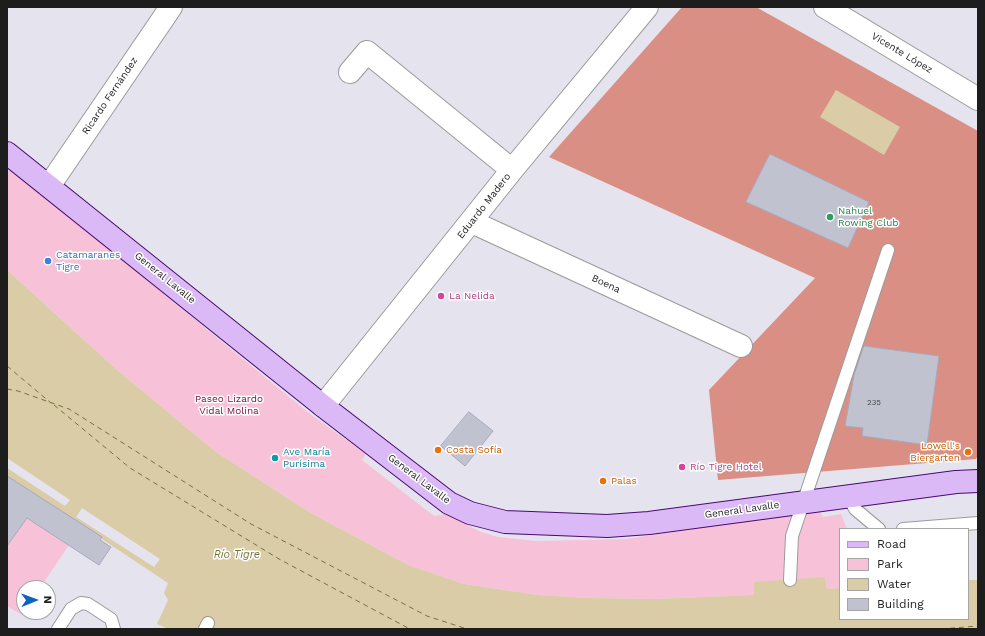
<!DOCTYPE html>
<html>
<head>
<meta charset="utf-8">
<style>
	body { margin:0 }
	#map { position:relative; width:985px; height:636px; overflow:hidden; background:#e5e3ee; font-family:"Work Sans",sans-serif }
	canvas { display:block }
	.frame { position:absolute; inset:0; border:8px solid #1d1d1d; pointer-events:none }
	.legend { position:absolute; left:839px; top:528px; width:130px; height:92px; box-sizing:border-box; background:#fff; border:1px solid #a5a5a5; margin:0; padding:5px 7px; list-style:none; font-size:12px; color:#1d1d1d }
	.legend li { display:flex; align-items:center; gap:8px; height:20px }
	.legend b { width:20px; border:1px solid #a5a5a5 }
	.north { position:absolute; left:16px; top:580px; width:40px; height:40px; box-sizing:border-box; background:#fff; border:1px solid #a5a5a5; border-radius:50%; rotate:89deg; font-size:11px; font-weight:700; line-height:16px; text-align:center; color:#1d1d1d }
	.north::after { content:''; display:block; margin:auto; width:14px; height:18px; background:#0964c2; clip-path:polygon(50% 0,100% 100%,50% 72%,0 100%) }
</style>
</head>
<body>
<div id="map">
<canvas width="985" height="636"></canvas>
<div class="frame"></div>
<ul class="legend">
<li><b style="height:5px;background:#dbb9f6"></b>Road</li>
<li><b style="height:11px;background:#f7c2d8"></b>Park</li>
<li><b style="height:11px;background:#dacca6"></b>Water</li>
<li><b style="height:11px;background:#c1c2d0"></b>Building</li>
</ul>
<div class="north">N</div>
</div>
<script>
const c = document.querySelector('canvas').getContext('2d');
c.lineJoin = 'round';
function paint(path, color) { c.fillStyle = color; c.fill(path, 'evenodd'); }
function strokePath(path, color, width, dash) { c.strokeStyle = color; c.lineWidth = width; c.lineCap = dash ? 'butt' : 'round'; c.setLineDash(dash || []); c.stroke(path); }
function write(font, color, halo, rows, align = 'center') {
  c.font = font + ' "Work Sans",sans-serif'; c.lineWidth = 3; c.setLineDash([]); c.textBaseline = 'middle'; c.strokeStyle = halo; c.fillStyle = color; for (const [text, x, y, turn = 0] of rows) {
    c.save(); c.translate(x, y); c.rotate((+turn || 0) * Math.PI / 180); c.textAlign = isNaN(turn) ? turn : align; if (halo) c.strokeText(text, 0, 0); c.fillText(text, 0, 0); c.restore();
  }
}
paint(new Path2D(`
	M7,171H14L310,414L366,454L362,460L434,516L446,514L481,532L498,537L536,541L626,539L819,510L823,517L841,514L847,529H840V588L827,589L825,578L754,583L755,595L654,599L588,598L538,595L464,584L408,565L309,512L216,452L116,369L7,270Z
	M27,518L69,545L40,588H24V612L22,615L7,606V546Z`), '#f7c2d8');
paint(new Path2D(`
	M682,7H756L978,131V456L976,459L718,480L709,390L815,278L549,157Z`), '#da8f85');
paint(new Path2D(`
	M836,90L900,127L884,155L820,117Z
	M7,270L116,369L216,452L309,512L408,565L464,584L538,595L588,598L654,599L754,595V582L825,577L827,589L840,588V619H968V580H978V629H169L157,624L168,600L164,593L168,583L7,476Z`), '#dacca6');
paint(new Path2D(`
	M7,458L70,500L65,506L7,468Z
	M82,508L160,559L154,567L76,517Z`), '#e5e3ee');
strokePath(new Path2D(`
	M7,366L51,403
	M7,389L18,391L69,409L251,524L427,616L467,629
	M54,405L130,468L279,559L408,628L414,629
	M941,629L978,626`), '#737339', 1, [5, 4]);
const building = new Path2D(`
	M770,154L869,202L848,248L746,202Z
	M864,346L939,356L927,445L862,436L863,428L845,426L854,375Z
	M469,412L493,431L465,466L441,446Z
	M7,476L102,537L100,540L111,547L99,565L27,518L7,546Z`);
paint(building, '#c1c2d0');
strokePath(building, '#a7a8bf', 1);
const lane = new Path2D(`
	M848,496L855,509L879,529
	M903,529L978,523
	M790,580L792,536L888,250
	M58,629L71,609L81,603L88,604L111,619L114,629
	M205,629L208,623`);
const street = new Path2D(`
	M825,7L978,99
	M350,72L367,52L512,170
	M49,186L171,7
	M472,222L741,346
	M323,406L512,170L647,7`);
const secondary = new Path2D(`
	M7,153L323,406L449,503L470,513L505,522L607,526L649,523L956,482L978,481`);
strokePath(lane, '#9a9a9a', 14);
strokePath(street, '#9a9a9a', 24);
strokePath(secondary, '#480a6f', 24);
strokePath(lane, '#fff', 12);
strokePath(street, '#fff', 22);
strokePath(secondary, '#dbb9f6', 22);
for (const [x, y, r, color] of [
	[830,217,4,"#2e9e5b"],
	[48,261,4,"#3f7fe0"],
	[441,296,4,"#d1479c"],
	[438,450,4,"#e8710a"],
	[968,452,4,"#e8710a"],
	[275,458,4,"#0f9aa8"],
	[682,467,4,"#d1479c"],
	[603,481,4,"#e8710a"]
]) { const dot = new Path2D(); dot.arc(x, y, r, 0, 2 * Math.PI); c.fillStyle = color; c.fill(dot); strokePath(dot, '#fff', 1.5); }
write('8px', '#46464a', null, [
	["235",874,403]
]);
write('10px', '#1d1d1d', '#fff', [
	["Vicente López",902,53,31],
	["Ricardo Fernández",110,96,-56],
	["Eduardo Madero",484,206,-52],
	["General Lavalle",165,278,39],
	["Boena",606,284,25],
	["General Lavalle",419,479,37],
	["General Lavalle",742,510,-8]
]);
write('10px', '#27864d', '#fff', [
	["Nahuel",838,211],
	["Rowing Club",838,223]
], 'left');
write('10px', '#366cbe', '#fff', [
	["Catamaranes",56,255],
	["Tigre",56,267]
], 'left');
write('10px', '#b23c85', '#fff', [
	["La Nelida",449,296],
	["Río Tigre Hotel",690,467]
], 'left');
write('10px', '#76103a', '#fff', [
	["Paseo Lizardo",229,399],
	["Vidal Molina",229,411]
]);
write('10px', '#c56008', '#fff', [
	["Lowell's",960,446,"right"],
	["Biergarten",960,458,"right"],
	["Costa Sofía",446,450],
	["Palas",611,481]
], 'left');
write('10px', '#0d838f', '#fff', [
	["Ave María",283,452],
	["Purísima",283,464]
], 'left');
write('italic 11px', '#737339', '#fff', [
	["Río Tigre",237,555]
]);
</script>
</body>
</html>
